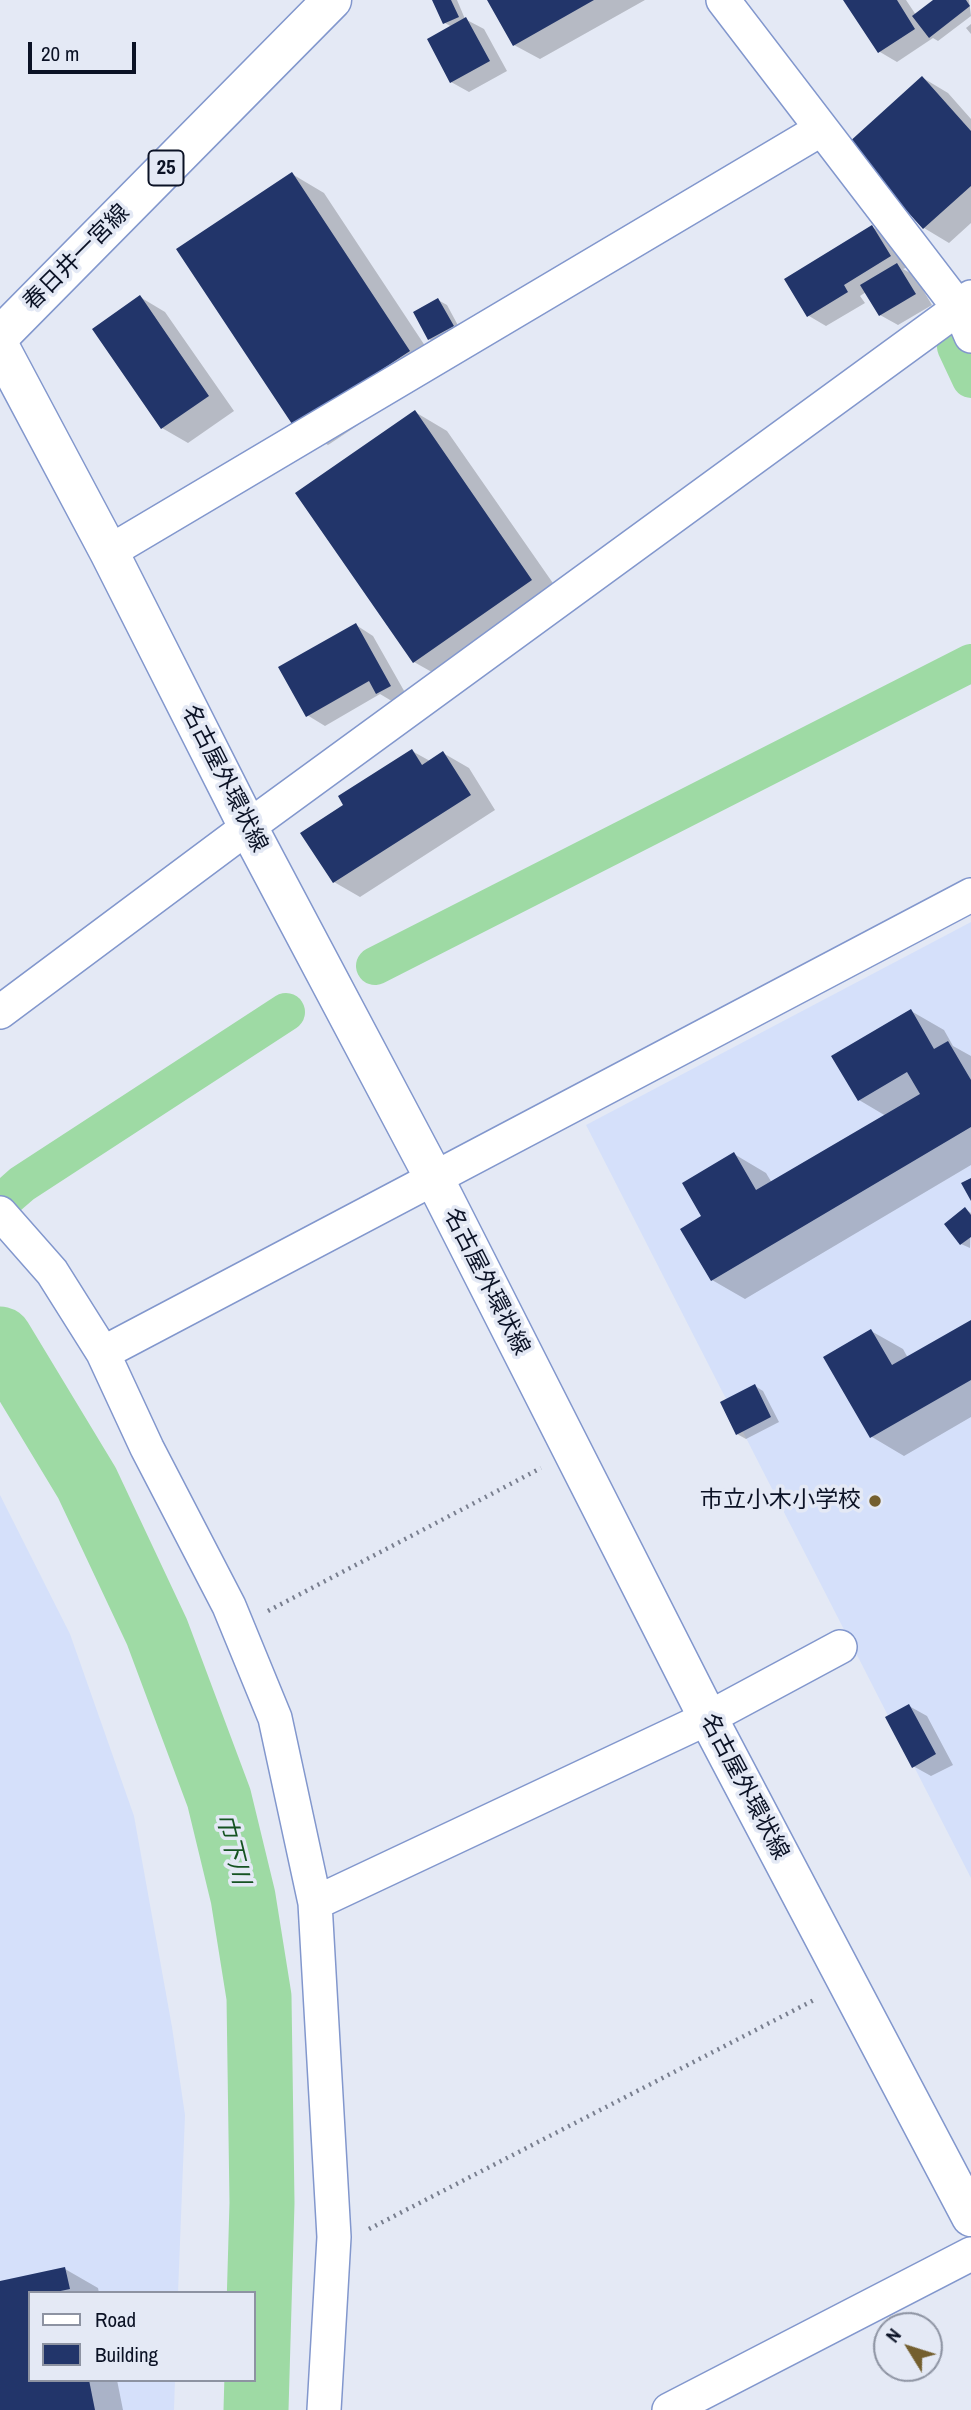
<!DOCTYPE html>
<html>
<head>
<meta charset="utf-8">
<style>
	body { margin:0 }
	#map { position:relative; width:971px; height:2410px; overflow:hidden; background:#e4e9f5; font-family:"Archivo Narrow",sans-serif }
	canvas { display:block }
	.legend { position:absolute; left:28px; top:2291px; width:228px; height:91px; box-sizing:border-box; background:#e4e9f5; border:2px solid #8d93a2; margin:0; padding:9px 12px; list-style:none; font-size:21px; color:#0b1225 }
	.legend li { display:flex; align-items:center; gap:14px; height:35px }
	.legend b { width:35px; border:2px solid #8d93a2 }
	.north { position:absolute; left:873px; top:2312px; width:70px; height:70px; box-sizing:border-box; background:#e4e9f5; border:2px solid #8d93a2; border-radius:50%; rotate:308deg; font-size:19px; font-weight:700; line-height:28px; text-align:center; color:#0b1225 }
	.north::after { content:''; display:block; margin:auto; width:24px; height:32px; background:#745f2e; clip-path:polygon(50% 0,100% 100%,50% 72%,0 100%) }
	.scale { position:absolute; left:28px; top:42px; width:108px; height:32px; box-sizing:border-box; border:4px solid #0b1225; border-top:0; padding-left:9px; font-size:21px; line-height:24px; white-space:nowrap; color:#0b1225; -webkit-text-stroke:5px #e4e9f5; paint-order:stroke }
</style>
</head>
<body>
<div id="map">
<canvas width="971" height="2410"></canvas>
<ul class="legend">
<li><b style="height:9px;background:#fff"></b>Road</li>
<li><b style="height:19px;background:#22356a"></b>Building</li>
</ul>
<div class="north">N</div>
<div class="scale">20 m</div>
</div>
<script>
const c = document.querySelector('canvas').getContext('2d');
c.lineJoin = 'round';
function paint(path, color) { c.fillStyle = color; c.fill(path, 'evenodd'); }
function strokePath(path, color, width, dash) { c.strokeStyle = color; c.lineWidth = width; c.lineCap = dash ? 'butt' : 'round'; c.setLineDash(dash || []); c.stroke(path); }
function write(font, color, halo, rows, align = 'center') {
  c.font = font + ' "Archivo Narrow","Noto Sans JP",sans-serif'; c.lineWidth = 7; c.setLineDash([]); c.textBaseline = 'middle'; c.strokeStyle = halo; c.fillStyle = color; for (const [text, x, y, turn = 0] of rows) {
    c.save(); c.translate(x, y); c.rotate((+turn || 0) * Math.PI / 180); c.textAlign = isNaN(turn) ? turn : align; if (halo) c.strokeText(text, 0, 0); c.fillText(text, 0, 0); c.restore();
  }
}
paint(new Path2D(`
	M971,922V1878L586,1125Z
	M0,1495L70,1634L134,1816L172,2027L185,2115L178,2293H30V2380H175L174,2410H0Z`), '#d5e0fa');
paint(new Path2D(`
	M434,0H457L465,19L484,29L507,71L469,92L451,82L452,27L445,23Z
	M489,0H645L540,59L514,45Z
	M845,0H906L916,15L936,0H969L971,16L938,41L933,38L897,62L880,52Z
	M971,24V34L966,28Z
	M923,78L948,93L971,119V223L949,243L924,228Z
	M292,174L324,193L441,370L328,445L295,426Z
	M872,227L890,237L908,267L903,269L914,275L932,305L898,325L880,315L866,292L860,296L865,303L826,326L809,316L786,280Z
	M140,297L165,312L234,411L188,443L162,428Z
	M438,300L447,305L461,331L438,344L429,339Z
	M415,412L447,431L564,599L446,680L414,662Z
	M356,625L373,636L407,696L395,703L380,694L325,726L307,715Z
	M412,751L430,761L443,753L469,768L495,810L360,897L334,882L346,805Z
	M911,1011L944,1030L953,1046L971,1056V1165L745,1299L712,1280L703,1216L734,1154L766,1173L772,1183L886,1116L859,1100Z
	M965,1209L971,1213L970,1248L961,1244Z
	M971,1322V1417L904,1456L872,1437L871,1331L903,1349L908,1358Z
	M755,1386L763,1391L779,1422L746,1439L737,1434Z
	M909,1706L927,1716L953,1765L931,1776L913,1766Z
	M65,2269L98,2288L99,2293H30V2380H117L123,2410H0V2283Z`), '#0003');
strokePath(new Path2D(`
	M956,347L971,379
	M375,966L971,663
	M0,1203L22,1184L286,1012`), '#9edaa4', 38);
strokePath(new Path2D(`
	M0,1339L87,1483L157,1632L219,1798L243,1897L259,1997L262,2203L256,2410`), '#9edaa4', 65);
paint(new Path2D(`
	M432,0H451L459,17L443,24Z
	M487,0H594L513,46Z
	M843,0H897L915,29L878,53Z
	M933,0H966L970,6L929,38L912,16Z
	M466,17L490,61L450,83L427,39Z
	M922,76L971,131V186L923,229L847,144Z
	M292,172L410,351L294,427L176,249Z
	M872,225L891,256L844,285L848,292L807,317L784,279Z
	M897,263L916,294L879,316L860,285Z
	M140,295L209,396L161,429L92,329Z
	M438,298L454,326L428,340L413,312Z
	M415,410L532,580L413,663L295,493Z
	M356,623L391,686L376,694L369,681L306,717L278,667Z
	M412,749L422,765L443,751L471,795L333,883L300,833L343,805L338,796Z
	M911,1009L934,1049L948,1041L971,1080V1127L711,1281L680,1229L701,1216L682,1183L734,1152L756,1190L920,1094L907,1072L858,1101L831,1056Z
	M971,1178V1201L961,1183Z
	M965,1207L971,1215V1237L960,1245L944,1224Z
	M971,1320V1380L870,1438L823,1357L871,1329L892,1365Z
	M755,1384L771,1417L736,1435L720,1402Z
	M909,1704L936,1754L912,1768L885,1717Z
	M65,2267L70,2289L51,2293H30V2380H89L95,2410H0V2281Z`), '#22356a');
const street = new Path2D(`
	M971,297L959,308L971,336
	M109,552L820,130
	M0,1012L248,827L959,308L723,0
	M0,1213L52,1272L103,1353L147,1448L229,1606L275,1718L315,1903L334,2237L324,2410
	M103,1353L971,895
	M315,1903L708,1718L840,1647
	M669,2410L971,2254`);
const secondary = new Path2D(`
	M0,347L109,552L248,827L434,1178L708,1718L971,2217`);
const primary = new Path2D(`
	M0,336L332,0`);
strokePath(street, '#8297cd', 36);
strokePath(secondary, '#8297cd', 41);
strokePath(primary, '#8297cd', 41);
strokePath(new Path2D(`
	M268,1611L541,1468
	M369,2229L816,1999`), '#797f8f', 4.5, [2, 5]);
strokePath(street, '#fff', 33);
strokePath(secondary, '#fff', 38);
strokePath(primary, '#fff', 38);
for (const [x, y, r, color] of [
	[875,1501,7,"#745f2e"]
]) { const dot = new Path2D(); dot.arc(x, y, r, 0, 2 * Math.PI); c.fillStyle = color; c.fill(dot); strokePath(dot, '#e4e9f5', 2.5); }
for (const [x, y, w] of [
	[166,168,35]
]) { const box = new Path2D(); box.roundRect(x - w / 2, y - 17.5, w, 35, 5); c.fillStyle = '#e4e9f5'; c.fill(box); strokePath(box, '#0b1225', 2); }
write('bold 21px', '#0b1225', null, [
	["25",166,168]
]);
write('23px', '#0b1225', '#e4e9f5', [
	["春日井一宮線",77,258,-45],
	["名古屋外環状線",224,779,63],
	["名古屋外環状線",486,1282,63],
	["名古屋外環状線",744,1787,62]
]);
write('23px', '#0b1225', '#e4e9f5', [
	["市立小木小学校",861,1501]
], 'right');
write('italic 24px', '#155322', '#e4e9f5', [
	["巾下川",232,1849,76]
]);
</script>
</body>
</html>
